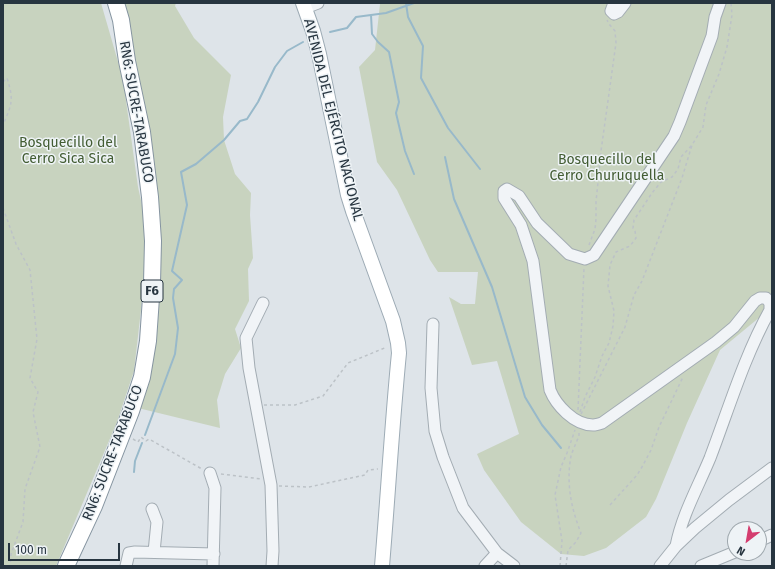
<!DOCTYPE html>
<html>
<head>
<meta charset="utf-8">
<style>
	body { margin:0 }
	#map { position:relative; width:775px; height:569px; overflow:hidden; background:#dee4e9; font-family:"Fira Sans",sans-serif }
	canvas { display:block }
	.frame { position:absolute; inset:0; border:4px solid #273540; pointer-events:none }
	.north { position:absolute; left:727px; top:521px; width:40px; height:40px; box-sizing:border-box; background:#eef3f6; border:1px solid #9ea7ad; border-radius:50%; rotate:211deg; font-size:11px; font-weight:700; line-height:16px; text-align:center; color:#273540 }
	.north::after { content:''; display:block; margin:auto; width:14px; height:18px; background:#d43d6f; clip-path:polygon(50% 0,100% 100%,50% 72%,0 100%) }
	.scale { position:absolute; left:8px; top:543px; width:112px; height:18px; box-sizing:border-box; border:2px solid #273540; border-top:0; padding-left:5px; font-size:12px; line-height:14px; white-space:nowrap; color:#273540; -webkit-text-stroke:3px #eef3f6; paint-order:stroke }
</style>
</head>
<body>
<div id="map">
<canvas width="775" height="569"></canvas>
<div class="frame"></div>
<div class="north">N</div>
<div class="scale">100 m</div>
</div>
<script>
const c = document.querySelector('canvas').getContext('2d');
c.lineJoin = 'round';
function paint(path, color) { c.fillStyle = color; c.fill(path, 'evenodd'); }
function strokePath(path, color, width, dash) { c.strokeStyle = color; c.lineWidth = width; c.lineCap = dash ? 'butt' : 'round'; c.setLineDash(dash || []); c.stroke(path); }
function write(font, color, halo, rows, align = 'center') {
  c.font = font + ' "Fira Sans",sans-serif'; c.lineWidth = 3; c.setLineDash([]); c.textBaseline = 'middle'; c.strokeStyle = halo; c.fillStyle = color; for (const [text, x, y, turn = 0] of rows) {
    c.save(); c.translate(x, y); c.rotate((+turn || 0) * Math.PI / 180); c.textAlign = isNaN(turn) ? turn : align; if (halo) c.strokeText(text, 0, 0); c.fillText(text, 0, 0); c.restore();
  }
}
paint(new Path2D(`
	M3,3H101L123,79L138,187L147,228L143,292L134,371L117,422L56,566H3Z
	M124,3H176L175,6L194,38L231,75L223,117L224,140L235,174L251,193L250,215L253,258L248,269L249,301L235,329L241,348L225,374L217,400L220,428L138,408L156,290L161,232L126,8Z
	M381,3H772V307L720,350L687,423L656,499L646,517L606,548L584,556L561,554L521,522L484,470L477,454L519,434L497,361L472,365L449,297L461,304H475L478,272H438L430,260L397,190L377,162L359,67L375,50L380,4Z`), '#c8d3bf');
strokePath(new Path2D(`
	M406,3L408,17L423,46L421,78L448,128L480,169
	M371,15L372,34L378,42L389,52L399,102L396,113L405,151L414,174
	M330,32L347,28L356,17L386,13L414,3
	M445,157L454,199L492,287L525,397L542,425L561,448
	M145,435L175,354L178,328L173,298L174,289L182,280L172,271L187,205L181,172L196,164L224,140L240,121L247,119L258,102L275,67L287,51L303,42
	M134,472L135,461L142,443`), '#98b9ca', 2);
const minor = new Path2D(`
	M614,3L611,11L614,14L618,12L625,3
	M305,8L318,3
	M263,303L246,338L249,368L271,485L273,551L272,566
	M433,324L431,388L435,431L443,457L463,508L497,553L514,566
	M210,473L215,488L213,566
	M152,509L157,522L154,552
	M759,541L772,535
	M676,546C682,515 698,487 710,458C729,408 744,357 770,310V303L766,298H760L755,301L734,327L716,342L602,423C599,424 596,425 593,425C574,425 556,405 550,390L533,261L521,225L504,198V191L507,189L519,196L537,223L569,254L585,259L594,255L674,136L680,122L712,36L715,17L720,3
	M126,566L129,553L135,552L214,554
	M485,566L497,553
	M660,566L676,546L695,528L729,500L772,468
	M701,566L735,552`);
const major = new Path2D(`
	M303,3L313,31L319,54L348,195L353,211L393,321L398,343L399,353C392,424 388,495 382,566`);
const highway = new Path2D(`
	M66,566L94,506L131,411L142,377L148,341L152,283L153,241L150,197L142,132L127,61L121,20L116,3`);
strokePath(minor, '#a3acb3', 13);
strokePath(major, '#9dabb5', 16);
strokePath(highway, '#8594a0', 18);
strokePath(new Path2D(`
	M3,82L7,78C14,100 12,104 3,125
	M3,208L16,244L30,270L37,339L30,378L38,392L33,412L40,447L25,489L23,522L11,554L10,566
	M589,245L595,229L596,219V202L601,151L616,43L615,31L609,24L607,20
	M264,405H295L323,396L348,363L387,347
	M578,410L584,268
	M580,412L585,397L595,377L602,356L609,343L613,326L614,311L608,286L610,265L616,252L630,246L636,238L635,231L633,228L634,220L652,193L661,182L672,177L678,169L681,157L692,145
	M581,414L625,327L634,295L642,281L682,178L692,145L703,127L706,105L719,74L727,47L732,15L731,3
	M133,439L138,442L141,437L146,441L149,439L202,469
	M221,474L261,479
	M279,486L309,487L365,475L368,470L378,469
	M610,505L637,475L642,467L651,450L659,427L683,377
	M560,566L562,541L555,495L561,467L567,453L575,430
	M566,566L568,550L576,542L581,533C571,508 566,483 571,456C573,449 577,442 579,435V432`), '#bcc2c7', 1.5, [3, 3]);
strokePath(minor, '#f1f4f7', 11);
strokePath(major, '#fff', 14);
strokePath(highway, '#fff', 16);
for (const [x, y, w] of [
	[152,291,22]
]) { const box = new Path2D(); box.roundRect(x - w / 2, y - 11, w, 22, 3); c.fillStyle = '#eef3f6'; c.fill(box); strokePath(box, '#273540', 1); }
write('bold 13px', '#273540', null, [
	["F6",152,291]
]);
write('14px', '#273540', '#eef3f6', [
	["RN6: SUCRE-TARABUCO",136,112,80],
	["AVENIDA DEL EJÉRCITO NACIONAL",333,120,76],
	["RN6: SUCRE-TARABUCO",113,453,-69]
]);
write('14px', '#435d33', '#eef3f6', [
	["Bosquecillo del",68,143],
	["Cerro Sica Sica",68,159],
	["Bosquecillo del",607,160],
	["Cerro Churuquella",607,176]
]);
</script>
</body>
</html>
